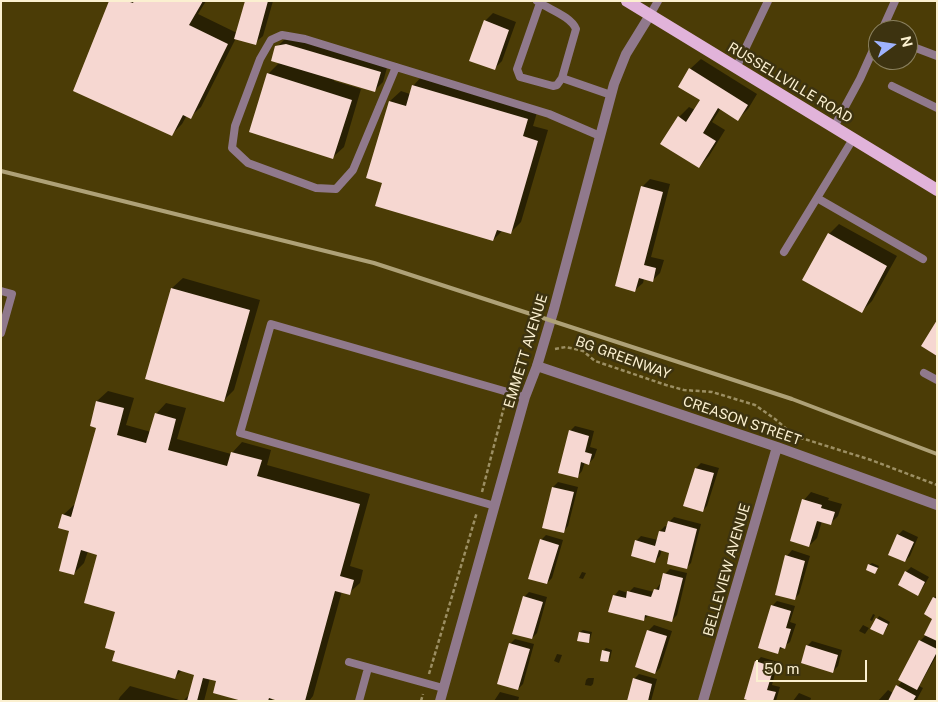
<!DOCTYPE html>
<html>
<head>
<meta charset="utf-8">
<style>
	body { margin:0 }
	#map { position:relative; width:938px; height:702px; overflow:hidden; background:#4b3c06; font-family:"Public Sans",sans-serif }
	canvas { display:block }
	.frame { position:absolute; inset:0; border:2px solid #fbf0d0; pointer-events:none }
	.north { position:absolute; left:868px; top:20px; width:50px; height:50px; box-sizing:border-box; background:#3d3310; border:1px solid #897f5d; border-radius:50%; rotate:76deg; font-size:14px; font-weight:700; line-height:20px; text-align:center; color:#fbf0d0 }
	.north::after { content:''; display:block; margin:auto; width:18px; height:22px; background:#9fb3fd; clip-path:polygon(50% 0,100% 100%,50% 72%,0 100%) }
	.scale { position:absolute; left:756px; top:660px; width:111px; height:22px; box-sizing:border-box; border:2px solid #fbf0d0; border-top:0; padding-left:6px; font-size:15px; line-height:18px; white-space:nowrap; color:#fbf0d0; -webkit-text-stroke:4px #3d3310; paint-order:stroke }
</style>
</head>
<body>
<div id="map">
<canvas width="938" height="702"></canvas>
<div class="frame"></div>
<div class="north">N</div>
<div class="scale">50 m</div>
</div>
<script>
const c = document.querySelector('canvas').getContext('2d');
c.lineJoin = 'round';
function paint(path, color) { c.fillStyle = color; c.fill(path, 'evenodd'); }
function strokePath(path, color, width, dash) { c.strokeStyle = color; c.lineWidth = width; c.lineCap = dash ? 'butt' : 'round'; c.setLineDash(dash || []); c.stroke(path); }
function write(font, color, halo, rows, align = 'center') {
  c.font = font + ' "Public Sans",sans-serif'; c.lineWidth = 5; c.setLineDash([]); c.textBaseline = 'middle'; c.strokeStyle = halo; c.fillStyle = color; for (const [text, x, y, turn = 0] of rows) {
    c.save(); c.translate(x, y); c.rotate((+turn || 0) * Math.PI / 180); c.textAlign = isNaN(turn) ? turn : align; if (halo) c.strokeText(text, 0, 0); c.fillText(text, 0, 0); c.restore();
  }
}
paint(new Path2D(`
	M111,1H206L198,14L237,33L246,1H273L263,36L255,43L236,38L201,107L190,117L187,115L182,124L172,134Z
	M493,13L516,22L502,61L494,69L485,21Z
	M294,37L388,64L383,82L375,90L334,78V81L361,89L344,147L333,157L268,74L280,62L277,47L285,39Z
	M701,59L757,94L748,109L738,119L721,108L712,122L725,130L709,156L699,167L679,117L689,107L695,110L701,100L690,69Z
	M423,75L538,109L533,126L548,130L521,222L511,232L503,230L493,240L383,182L390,101L401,91L410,94L413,86Z
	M650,179L670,184L651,257L664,260L660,273L652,281L644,279L643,283L635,290L642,187Z
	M839,224L897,256L872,301L861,312L829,234Z
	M183,278L260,300L234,390L224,400L147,378L172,288Z
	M108,391L134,398L126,425L151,432L156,414L166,403L186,408L177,439L231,454L242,442L271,450L267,465L370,494L350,566L363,570L360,583L349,593L342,591L313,696L309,701H283L273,698L271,701H247L218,680L210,678L204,701H183L190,694L196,674L182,670L175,677L116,651V611L99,554L88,551L84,563L74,573L71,530L63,515L74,505H76L97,427L91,425L97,401Z
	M575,426L594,431L590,447L597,449L594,458L589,463L585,462L582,471L577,477L570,431Z
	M701,463L719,468L707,506L702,511L696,468Z
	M558,482L578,487L568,526L563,532L553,487Z
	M811,492L829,498L828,500L842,504L838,516L830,524L822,521L817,538L809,546L804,500Z
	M674,517L701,524L691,563L686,568L671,552L662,549L660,556L655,561L636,541L641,536L658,540L660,531L665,526L668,527L669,522Z
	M903,530L918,537L910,556L905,561L898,535Z
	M546,535L563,540L552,578L547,583L541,540Z
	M792,550L810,556L799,594L794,599L787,556Z
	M872,563L879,566L875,573L869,565Z
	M911,567L929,577L922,589L917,594L906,572Z
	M670,569L687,573L677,615L672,620L649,615L643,620L614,596L619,590L628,593L634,587L654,592L660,584L662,585L665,574Z
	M582,572L586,573L583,579L579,578Z
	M529,592L547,597L537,633L532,638L524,597Z
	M937,595V655L919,686L923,688L916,701H878L888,690L893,693L902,681L920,641L926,635L934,618V598Z
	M777,601L795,606L790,622L796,624L790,642L777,652L772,606Z
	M873,614L875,615L872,621L870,620Z
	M879,616L890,622L883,634L872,628Z
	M654,625L672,631L660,668L655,673L637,667L649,630Z
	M863,625L869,628L865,634L859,631Z
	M583,630L592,632L590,640L588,642L580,632Z
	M515,639L534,644L523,684L518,689L510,644Z
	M812,641L842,650L838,666L833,671L807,646Z
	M606,648L612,650L610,659L607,661L603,651Z
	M557,654L562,655L559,663L554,661Z
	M761,657L778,662L772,685L780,687L776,701H755L756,662Z
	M639,674L657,679L651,701H628L634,679Z
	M588,678H594L593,684L591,686L585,685L586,680Z
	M130,686L183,701H118L120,697Z
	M500,692L519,697L518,701H494Z
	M799,693L811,698L810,701H793Z`), '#0007');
paint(new Path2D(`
	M109,1H127L133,3L134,1H203L189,25L228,44L191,119L183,115L172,136L73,91Z
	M245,1H268L256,45L234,39Z
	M484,20L509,30L495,70L469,61Z
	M286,44L381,72L375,92L271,61L275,46Z
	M689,68L748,105L738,121L718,108L703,133L716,141L699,168L660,144L678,116L686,122L700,100L678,87Z
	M267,73L352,100L333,159L249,132Z
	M412,85L528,119L523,136L538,141L511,234L497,230L493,241L375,206L382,183L366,178L389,101L406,106Z
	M641,186L663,192L644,265L656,268L653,282L639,278L635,292L615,286Z
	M828,233L887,266L862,313L802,280Z
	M171,288L250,310L224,402L145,379Z
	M937,320V356L921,346Z
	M96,401L124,408L117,435L146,443L155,413L176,419L168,450L227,466L231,452L262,460L257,476L360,504L340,576L354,580L350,595L335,591L305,701H278L269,698L268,701H242L213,693L216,681L203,678L197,701H187L194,675L178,670L175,679L112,661L115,651L105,648L115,612L84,603L97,555L81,550L74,575L59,571L69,531L58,528L62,514L71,517L96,428L90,426Z
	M569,430L589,436L585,452L592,454L589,465L581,462L578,478L558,473Z
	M695,468L714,473L703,512L683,506Z
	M552,487L574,492L564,533L542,528Z
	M802,499L822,505L821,508L835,512L831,525L817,521L809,547L790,541Z
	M668,521L697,529L687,569L667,564L669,553L659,550L655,563L631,556L635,540L655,546L659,531L665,532Z
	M897,534L914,542L905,562L888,555Z
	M540,539L559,545L547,584L528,579Z
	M785,555L805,561L795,600L775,595Z
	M868,564L878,568L875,574L866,570Z
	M905,571L925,582L918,596L898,585Z
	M663,573L683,578L672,622L645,615L644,621L608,612L613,595L626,598L627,591L651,597L654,589L659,590Z
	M523,596L543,602L532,639L512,634Z
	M933,597L937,599V641L924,635L932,619L924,614Z
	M771,605L791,611L786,628L791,629L785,649L780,647L778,654L758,648Z
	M876,618L888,624L883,635L870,629Z
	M647,630L667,636L655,674L635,667Z
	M579,632L590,634L589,643L577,641Z
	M919,640L937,649V652L917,690L898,680Z
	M509,643L530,649L518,690L497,684Z
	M806,645L838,655L833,673L801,663Z
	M602,650L610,652L608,662L600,661Z
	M755,661L774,667L767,690L776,692L773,701H750L744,699Z
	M633,678L652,684L648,701H627Z
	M896,685L916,696L913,701H888Z`), '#f6d7d1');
strokePath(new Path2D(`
	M555,349L566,347L583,351L595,361L666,385L684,390L712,392L755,405L775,419L795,436L871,460L937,485
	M511,383L518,358L528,354
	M482,492L505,403
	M429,674L477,512
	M421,701L423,694`), '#9c8f63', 2.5, [4, 2.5]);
strokePath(new Path2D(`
	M537,1L540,3C551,10 571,17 576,29L562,78L557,85L553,86L520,77L517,69L540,3
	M650,15L658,1
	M882,30L895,1
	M908,45L937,56
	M396,67L353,170L336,189L316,188L248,163L232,148L235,126L260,59L271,40L282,35L305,39L549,114L600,136
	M736,68L768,1
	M562,78L611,95
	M892,86L937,108
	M834,127L860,79L878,39
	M817,198L923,259
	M784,252L853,139
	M1,291L12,294L1,333
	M924,373L937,380
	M495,506L240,433L271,324L525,397
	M349,662L443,688
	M359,701L368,668`), '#90798c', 8);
strokePath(new Path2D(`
	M537,366L777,447L937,505
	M703,701L777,447`), '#90798c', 10);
strokePath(new Path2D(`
	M440,701L525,397L537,366L554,309L614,84L626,54L650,15`), '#90798c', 10);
strokePath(new Path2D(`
	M627,1L937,190`), '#e1b3da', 12);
strokePath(new Path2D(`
	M1,171L374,263L792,399L937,454`), '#aea177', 4);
write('14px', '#fbf0d0', '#3d3310', [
	["RUSSELLVILLE ROAD",790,83,31],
	["EMMETT AVENUE",526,351,-73],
	["BG GREENWAY",623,358,20],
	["CREASON STREET",742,421,19],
	["BELLEVIEW AVENUE",727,570,-74]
]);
</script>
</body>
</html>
